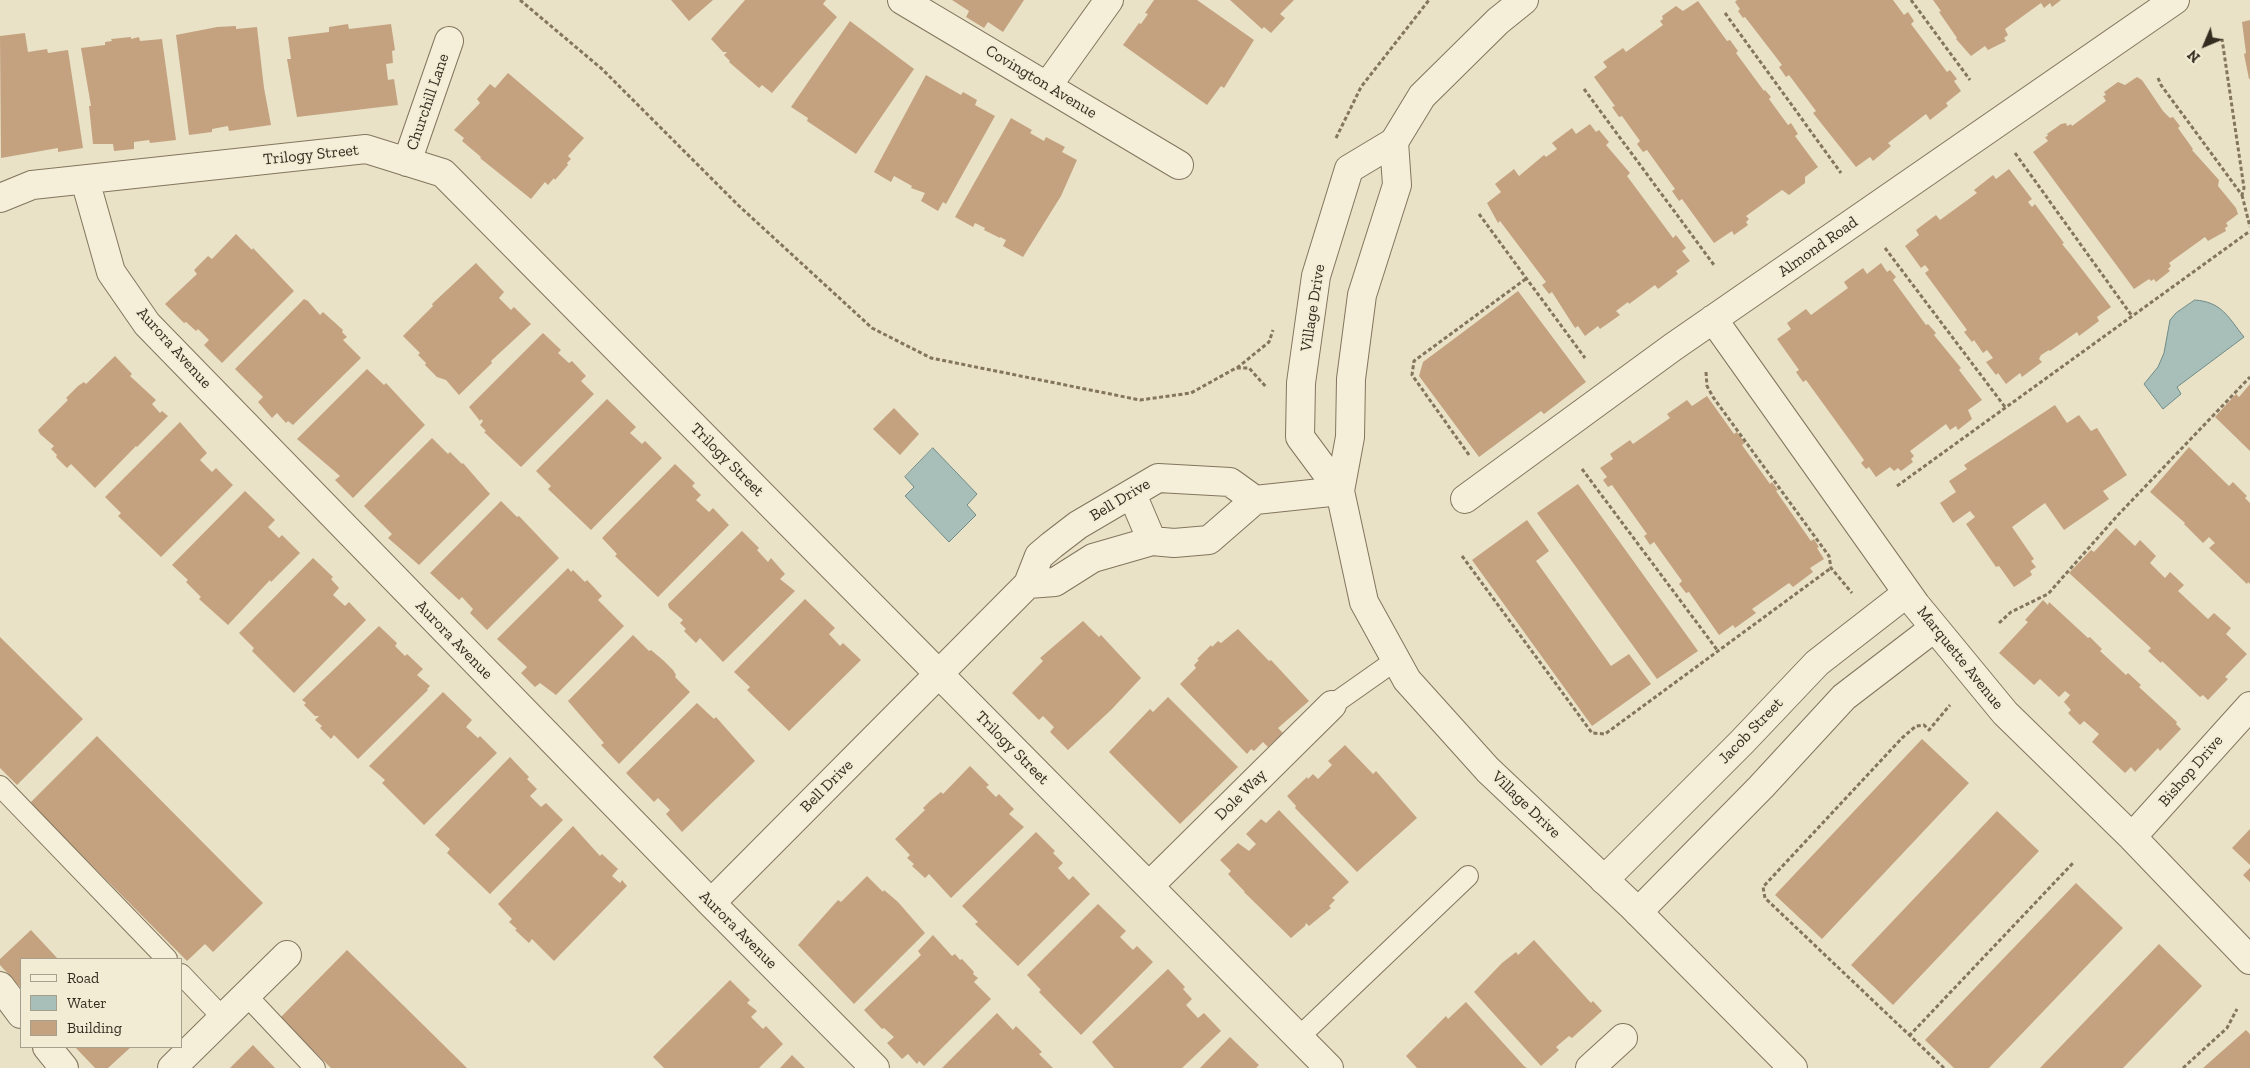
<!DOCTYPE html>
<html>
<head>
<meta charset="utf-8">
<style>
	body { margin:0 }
	#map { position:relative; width:2250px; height:1068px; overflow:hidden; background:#e9e2c6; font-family:"Zilla Slab",serif }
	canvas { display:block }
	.legend { position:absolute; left:20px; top:958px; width:162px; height:90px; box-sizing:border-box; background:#f2ecd5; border:1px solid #a69f8d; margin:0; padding:6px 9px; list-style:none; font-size:15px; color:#352c20 }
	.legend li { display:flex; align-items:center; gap:10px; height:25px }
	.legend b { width:25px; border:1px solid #a69f8d }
	.north { position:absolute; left:2180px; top:20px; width:50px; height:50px; -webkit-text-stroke:4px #f2ecd5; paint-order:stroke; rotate:225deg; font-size:14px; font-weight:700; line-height:20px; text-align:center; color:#352c20 }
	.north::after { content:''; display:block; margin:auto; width:18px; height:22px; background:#352c20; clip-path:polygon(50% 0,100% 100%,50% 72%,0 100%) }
</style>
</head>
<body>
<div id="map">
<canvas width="2250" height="1068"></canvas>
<ul class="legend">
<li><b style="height:6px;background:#f5efd9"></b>Road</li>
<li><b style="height:14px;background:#a7beb9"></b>Water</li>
<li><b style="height:14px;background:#c4a280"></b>Building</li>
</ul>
<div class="north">N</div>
</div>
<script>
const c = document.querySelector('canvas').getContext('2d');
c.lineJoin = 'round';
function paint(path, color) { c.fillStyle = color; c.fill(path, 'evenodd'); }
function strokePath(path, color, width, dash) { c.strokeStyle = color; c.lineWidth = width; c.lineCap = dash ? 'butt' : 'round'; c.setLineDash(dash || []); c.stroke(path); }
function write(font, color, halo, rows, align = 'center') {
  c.font = font + ' "Zilla Slab",serif'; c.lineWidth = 4; c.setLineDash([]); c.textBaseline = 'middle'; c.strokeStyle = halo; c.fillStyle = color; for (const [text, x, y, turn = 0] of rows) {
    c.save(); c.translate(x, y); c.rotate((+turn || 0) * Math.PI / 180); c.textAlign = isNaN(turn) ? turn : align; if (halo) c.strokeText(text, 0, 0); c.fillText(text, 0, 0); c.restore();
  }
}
const water = new Path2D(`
	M2195,300C2222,302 2228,317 2244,337L2177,387L2181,394L2163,409L2144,384L2158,367L2164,353L2170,320L2176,313Z
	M933,448L977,494L967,505L976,515L949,542L905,496L914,487L905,477Z`);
paint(water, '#a7beb9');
strokePath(water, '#6f8b87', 1);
paint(new Path2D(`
	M671,0H713L689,21Z
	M745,0H826L823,4L837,17L772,93L762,85L759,88L729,62L730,61L724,55L727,52H723L711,39Z
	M952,0H1024L1003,32L988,22L984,28L966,17L969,11Z
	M1154,0H1197L1254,40L1224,88L1221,86L1207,105L1123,45L1139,23L1141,24L1148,14L1145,13Z
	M1230,0H1294L1280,14L1285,18L1271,33L1264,27L1262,29Z
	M1737,0H1893L1904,15L1908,12L1914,21L1911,24L1947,72L1950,70L1957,79L1954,81L1961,91L1946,103L1948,106L1930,120L1926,114L1888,143L1891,146L1873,161L1870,157L1856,167L1813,113L1816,111L1789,75L1786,77L1779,67L1782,65L1745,17L1743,18L1738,11L1740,9L1735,2Z
	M1933,0H2061L2052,7L2050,3L2044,8L2041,3L2005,29L2008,35L2004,38L2006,41L1988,50L1985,46L1971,56L1956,39L1957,38L1939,12L1941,11Z
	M1698,1L1727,41L1730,40L1738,51L1736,53L1764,91L1765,90L1771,97L1769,99L1788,125L1791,123L1798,134L1795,136L1818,167L1805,177V183L1789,195L1782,190L1746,216L1749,219L1746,222L1748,225L1734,235L1732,231L1714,243L1682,199L1679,201L1672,191L1675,189L1647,150L1643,152L1637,144L1640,141L1622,116L1619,117L1612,107L1615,106L1594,77L1607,67L1603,62L1623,48L1626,52L1663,25L1660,21L1663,19L1662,16L1676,6L1683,11Z
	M2250,20V79H2249L2244,54L2246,53L2242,22Z
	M850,21L914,69L856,154L807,121L808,118L791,107Z
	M348,24L349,29L391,24L395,50L392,51L393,63L386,64L388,80L394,79L398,105L297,117L287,59H291L288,37L329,32V27Z
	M236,26V29L257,27L264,88L271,125L229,131L228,126L212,129V132L189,135L176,35L217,27Z
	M25,33L28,52L47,49L48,53L68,50L83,148L58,152V148L1,158L0,36Z
	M131,37V39L139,37L140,41L162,39L176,140L150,143L149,140L134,142V149L114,151L113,144H93L89,106H91L81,48L105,45V42L112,41L111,39Z
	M508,73L584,138L568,156L571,159L567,163L568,165L555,180L554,178L548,185L545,182L531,199L480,158L481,157L462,141L464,138L454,130L480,103L477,99L490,84L495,88Z
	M926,75L961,95L963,92L977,100L975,105L995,116L946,204L943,202L938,211L921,201L925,193L911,188L912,186L894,176L891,182L874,172Z
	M2137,77L2142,80L2163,111L2170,118L2173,117L2180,126L2178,128L2193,149L2192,150L2219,180L2218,186L2236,208L2238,214L2226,223L2228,226L2225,228L2226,231L2208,241L2205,237L2169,263L2171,266L2168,269L2170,271L2156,282L2154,279L2151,281L2149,279L2134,289L2033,152L2048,141L2045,137L2048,136L2047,134L2061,124L2066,123L2067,126L2071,124L2072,126L2106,101L2103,96L2106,95L2104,92L2118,82L2125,85Z
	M1011,118L1032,130L1030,133L1044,141L1046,137L1065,147L1062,152L1077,160L1061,196L1023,257L1003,246L1006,240L1000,237V238L984,230L985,228L975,223L973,227L955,217Z
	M1590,124L1596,132L1599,130L1609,142L1606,145L1630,173L1627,176L1673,238L1676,235L1686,248L1682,251L1690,261L1676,271L1678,274L1658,289L1655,285L1629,304L1628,302L1616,311L1620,315L1600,329L1598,326L1585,336L1578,326L1575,328L1552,292L1549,294L1542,285L1546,282L1500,221L1498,223L1487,203L1501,192L1495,184L1514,169L1519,176L1544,155L1546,157L1557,149L1552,143L1572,128L1576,134Z
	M2009,169L2032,199L2028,202L2032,207L2035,204L2064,243L2062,244L2071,255L2111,307L2097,317L2099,321L2079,336L2077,332L2050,351L2049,350L2041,355L2039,359L2042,362L2022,377L2020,373L2006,384L1998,373L1996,375L1986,362L1993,358L1987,350L1983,353L1974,340L1972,342L1964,332L1967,330L1925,273L1929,270L1925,265L1921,268L1905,246L1919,235L1916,230L1936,215L1940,220L1977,193L1974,190L1993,175L1996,179Z
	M236,234L252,250L253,248L294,291L222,363L204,345L209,340L198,329L196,331L186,322L184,323L165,304L197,274L194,270L208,256L212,259Z
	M476,263L504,292L499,298L511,310L514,307L531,324L491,361L492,363L459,395L446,380L437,377L425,365L426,363L418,355L420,353L403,336L433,306L432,304Z
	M1881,263L1887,272L1890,270L1896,277L1893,280L1926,325L1928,324L1936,333L1934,335L1961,368L1959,370L1982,400L1968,410L1972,419L1958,430L1956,426L1950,430L1946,424L1910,451L1914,456L1911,459L1913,462L1901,471L1898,468L1894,471L1890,467L1876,477L1869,467L1866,469L1861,463L1864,460L1806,380L1803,382L1796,372L1799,370L1777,339L1791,329L1787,323L1806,309L1811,315L1848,288L1844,282L1863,268L1867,274Z
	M1518,291L1586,382L1544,414L1541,411L1479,457L1419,376L1423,362Z
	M304,299L308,301L320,315L323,312L343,330L342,332L347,337L343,340L361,358L293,425L288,421L286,423L277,413L272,418L258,402L263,397L235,369Z
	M543,333L561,350L558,353L569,363L572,361L586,376L581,381L594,394L521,467L484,432L486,431L480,425L483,421L481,419L480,421L469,407Z
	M115,356L132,374L130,376L156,400L152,404L160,413L162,411L168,416L137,447L136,446L95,488L71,464L67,468L56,457L57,455L51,449L54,446L40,434L38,430L68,400L66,398L78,386L84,382L86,384Z
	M367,369L384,385L386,383L425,425L353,498L335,480L340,476L297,439Z
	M2250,384V451L2215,417L2236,394L2239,397Z
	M1707,396L1734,434L1737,432L1745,443L1742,445L1770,484L1772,482L1778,490L1776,491L1811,541L1814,539L1819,547L1817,548L1824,559L1810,568L1813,572L1793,587L1789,583L1752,609L1756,613L1735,628L1733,625L1719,635L1689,592L1686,593L1679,584L1682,581L1654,542L1650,545L1644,536L1647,534L1612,485L1608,487L1603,480L1607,477L1600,468L1613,459L1610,454L1630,440L1633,444L1670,418L1667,414L1687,400L1692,406Z
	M607,399L636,427L630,433L642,444L645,441L662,458L591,530L548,489L551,486L536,471Z
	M2055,405L2067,423L2079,415L2091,431L2097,428L2127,475L2103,491L2109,499L2064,530L2045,503L2012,527L2034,559L2031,561L2036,567L2030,571L2032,575L2014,587L1999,566L1996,567L1966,524L1975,517L1970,511L1953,523L1940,503L1956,492L1949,481L1967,469L1964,465Z
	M894,408L919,434L900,455L873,429Z
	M180,422L207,453L200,460L212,472L216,468L233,485L161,557L118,516L121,513L105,497Z
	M432,438L448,454L450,452L462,464L463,463L490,494L419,565L388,538L392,534L364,506Z
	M2189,447L2229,486L2233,482L2247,496L2245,498L2250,503V584L2248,582L2247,584L2209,548L2215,543L2209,537L2203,543L2184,524L2185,523L2150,492Z
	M675,464L695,483L692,486L701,495L696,500L709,512L713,508L729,525L658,597L615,556L617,554L602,538Z
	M1578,484L1698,651L1657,679L1537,513Z
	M245,491L275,520L268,527L279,538L282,535L300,553L271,582L270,580L228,625L199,599L201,597L186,582L188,580L172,565Z
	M501,501L517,517L519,516L559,558L487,630L470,613L473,609L462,597L459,600L430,573Z
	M1527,520L1549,551L1536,561L1611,666L1629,654L1651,684L1592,726L1472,560Z
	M2116,528L2135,546L2140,540L2156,556L2150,563L2165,578L2170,572L2184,585L2178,591L2208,619L2214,613L2231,628L2226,634L2247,654L2225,677L2228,679L2208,700L2203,695L2200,697L2162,661L2161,663L2148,651L2151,648L2069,573L2091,550L2094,552Z
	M742,531L759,548L757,550L768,562L771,558L785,574L780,579L795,591L723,662L700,638L696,643L684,631L686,629L680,623L683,620L669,608L668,604Z
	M313,558L333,577L331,579L339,588L333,595L345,606L349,602L366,620L294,693L252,651L254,648L239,633Z
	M568,568L571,572L573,570L585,582L587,580L602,596L598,600L624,626L556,695L540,683L535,687L521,673L527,667L497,639Z
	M805,599L835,628L829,634L840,646L843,643L861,660L789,731L747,690L750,687L734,672Z
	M2043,600L2048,605L2049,602L2088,638L2090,637L2102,649L2100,651L2126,675L2128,673L2141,685L2139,687L2177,722L2176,724L2181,729L2160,751L2158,748L2135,772L2131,767L2125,773L2092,742L2099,734L2084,721L2080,725L2068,713L2071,710L2064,702L2070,695L2065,691L2059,697L2040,679L2034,685L1999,653L2028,622L2025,620Z
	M1083,621L1099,637L1101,635L1141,678L1111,710L1068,750L1050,732L1054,727L1043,716L1039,720L1012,693L1043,661L1040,658Z
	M379,626L397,643L395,646L405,656L407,654L423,669L417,675L430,686L427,689L428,690L358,759L334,735L331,739L320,728L322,726L315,720L319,716H315L304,705L306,703L302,700Z
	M1238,629L1269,661L1271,660L1309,701L1278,728L1283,733L1268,747L1263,742L1254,751L1251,749L1247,754L1180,684L1196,668L1194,665L1199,660L1197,659L1211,645L1212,647L1218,641L1221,643Z
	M633,635L649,651L651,650L664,661L673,670L676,675L675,677L690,692L619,764L601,745L604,743L568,701Z
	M0,637L83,719L17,785L0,768Z
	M443,692L472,720L466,727L478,738L480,736L497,753L424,825L382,783L385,780L369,766Z
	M1168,697L1238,767L1180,824L1109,752L1150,709L1153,712Z
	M697,703L714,719L716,717L755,761L682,832L666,814L670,810L658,798L654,802L626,773Z
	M97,736L263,903L213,952L205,944L187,961L30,803Z
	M1922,739L1969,783L1822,939L1775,895Z
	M1345,745L1373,774L1376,771L1417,818L1357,872L1295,808L1296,806L1287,796L1307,777L1308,779L1313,774L1318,779L1332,765L1328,761Z
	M510,757L529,777L527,779L537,789L530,796L541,807L546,803L563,820L490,894L447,853L450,849L435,835Z
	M970,766L989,785L986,787L996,797L999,794L1014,809L1009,814L1024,827L951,898L929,874L925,878L912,866L914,864L907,858L910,855L895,839L925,810L923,808L930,801L941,792L943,794Z
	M1279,810L1349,882L1332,898L1335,900L1329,906L1331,908L1309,926L1306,923L1305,926L1291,938L1244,892H1245L1228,874L1231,871L1220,860L1238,843L1249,851L1256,844L1246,834L1261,819L1266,823Z
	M1997,811L2039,851L1893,1005L1851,965Z
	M573,826L600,856L602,854L618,869L612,876L620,883L622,880L627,886L554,961L532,939L529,943L515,930L517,929L509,922L512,919L498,904Z
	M2250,829V865L2232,848Z
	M1036,832L1055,851L1053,853L1063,863L1058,868L1069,880L1073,876L1090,894L1018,966L975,924L978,922L962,906Z
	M2250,868V882L2243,875Z
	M867,876L883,892L884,890L898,902L925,933L854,1004L798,945L838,900L841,902Z
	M2076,883L2123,928L1989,1068H1954L1925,1040Z
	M1098,904L1126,931L1120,937L1133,950L1137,946L1153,962L1081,1035L1039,992L1041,990L1027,975Z
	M31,930L58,959H21V988L0,965V959Z
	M933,935L952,956L955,954L960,960L962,959L974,972L973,974L978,978L974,982L991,999L924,1066L919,1061L917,1064L908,1054L902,1059L887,1043L894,1037L884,1028L882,1029L864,1010L921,955L918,951Z
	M1534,940L1591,1003L1593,1001L1602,1011L1572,1038L1569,1036L1556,1047L1559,1050L1541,1066L1474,992L1502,963L1516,952L1518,955Z
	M2159,944L2202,986L2123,1068H2040Z
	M347,950L467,1068H331L280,1018Z
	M1168,969L1185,987L1183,989L1192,999L1186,1005L1198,1018L1204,1013L1221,1031L1182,1068H1114L1092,1042Z
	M730,980L750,1000L747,1003L757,1011L751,1017L763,1029L766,1026L783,1044L759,1068H664L653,1057Z
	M1466,1002L1524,1066L1527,1068H1417L1406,1056L1446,1016L1448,1019Z
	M997,1013L1013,1030L1016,1026L1042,1052L1039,1054L1053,1068H942Z
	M2246,1030L2250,1034V1068H2203Z
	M1230,1037L1259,1065L1256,1068H1200Z
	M253,1045L275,1068H230Z
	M75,1047H131L108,1068H95Z
	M792,1055L805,1068H780Z`), '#c4a280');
const service = new Path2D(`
	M1332,705L1396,660
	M0,786L167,959
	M181,974L223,1018
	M246,995L315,1068
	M1299,1037L1468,876`);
const minor = new Path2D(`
	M902,0L1179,165
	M1048,85L1109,0
	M407,162L449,41
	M85,180L111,272L147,324L711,903L875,1068
	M0,198L32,185L366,149L443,173L1329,1068
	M1713,319L1916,605L2005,713L2132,837L2250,960
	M1132,494L1152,541
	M1465,499L1673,347L2175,0
	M1255,500L1340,491
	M1028,584L1055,582L1093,558L1152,541L1174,543L1209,540L1255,500
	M2132,837L2250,706
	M1604,880L1742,742L1817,663L1907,593
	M1149,886L1332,705
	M711,903L1028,584L1039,556L1052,545L1078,525L1158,478L1230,482L1255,500
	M1638,912L1761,787L1844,697L1934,628
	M0,986L21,1014
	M47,1047L64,1068
	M172,1068L287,955
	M1590,1068L1623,1038`);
const tertiary = new Path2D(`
	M1394,142L1397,185L1362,295L1351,379L1350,437L1340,491L1364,602L1407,680L1488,770L1630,904L1793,1068
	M1340,491L1300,437L1301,383L1316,276L1349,169L1394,142L1422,96L1498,21L1524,0`);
strokePath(service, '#83755e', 22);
strokePath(minor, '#83755e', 30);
strokePath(tertiary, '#83755e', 30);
strokePath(new Path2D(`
	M520,0L602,69L738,205L872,328L931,358L1140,400L1191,393L1236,368H1249L1267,388
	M1911,0L1970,80
	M1725,13L1841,173
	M2158,78L2161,85L2242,195L2244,188L2222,39
	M1584,89L1714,265
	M1336,138L1361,87L1429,0
	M2015,153L2132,316
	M2242,195L2250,227
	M1479,214L1585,358
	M1885,248L2005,407
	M1237,368L1269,342L1273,330
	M1706,372L1707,386L1713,397L1829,556L1831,568L1852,593
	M1469,455L1412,375L1414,361L1527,278
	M1582,469L1718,651
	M1897,486L2250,231
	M1462,556L1592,733L1605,734L1831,568
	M1999,623L2011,612L2048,594L2117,516L2250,377
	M1909,1036L2073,863
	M1944,1068L1765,898L1763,887L1902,738L1916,726L1924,725L1929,730L1950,705
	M2183,1068L2227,1028L2237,1009`), '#83755e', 3, [4, 2.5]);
strokePath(service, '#f5efd9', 20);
strokePath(minor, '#f5efd9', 28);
strokePath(tertiary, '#f5efd9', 28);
write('16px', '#352c20', '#f2ecd5', [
	["Covington Avenue",1041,82,31],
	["Churchill Lane",428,102,-71],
	["Trilogy Street",311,155,-6],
	["Almond Road",1818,247,-35],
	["Village Drive",1313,308,-81],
	["Aurora Avenue",174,348,48],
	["Trilogy Street",727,460,45],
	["Bell Drive",1120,500,-31],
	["Aurora Avenue",454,640,46],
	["Marquette Avenue",1960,658,51],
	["Jacob Street",1751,731,-46],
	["Trilogy Street",1012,748,45],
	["Bishop Drive",2191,771,-49],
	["Bell Drive",827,786,-45],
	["Dole Way",1241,795,-45],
	["Village Drive",1526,805,44],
	["Aurora Avenue",738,930,45]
]);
</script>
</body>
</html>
